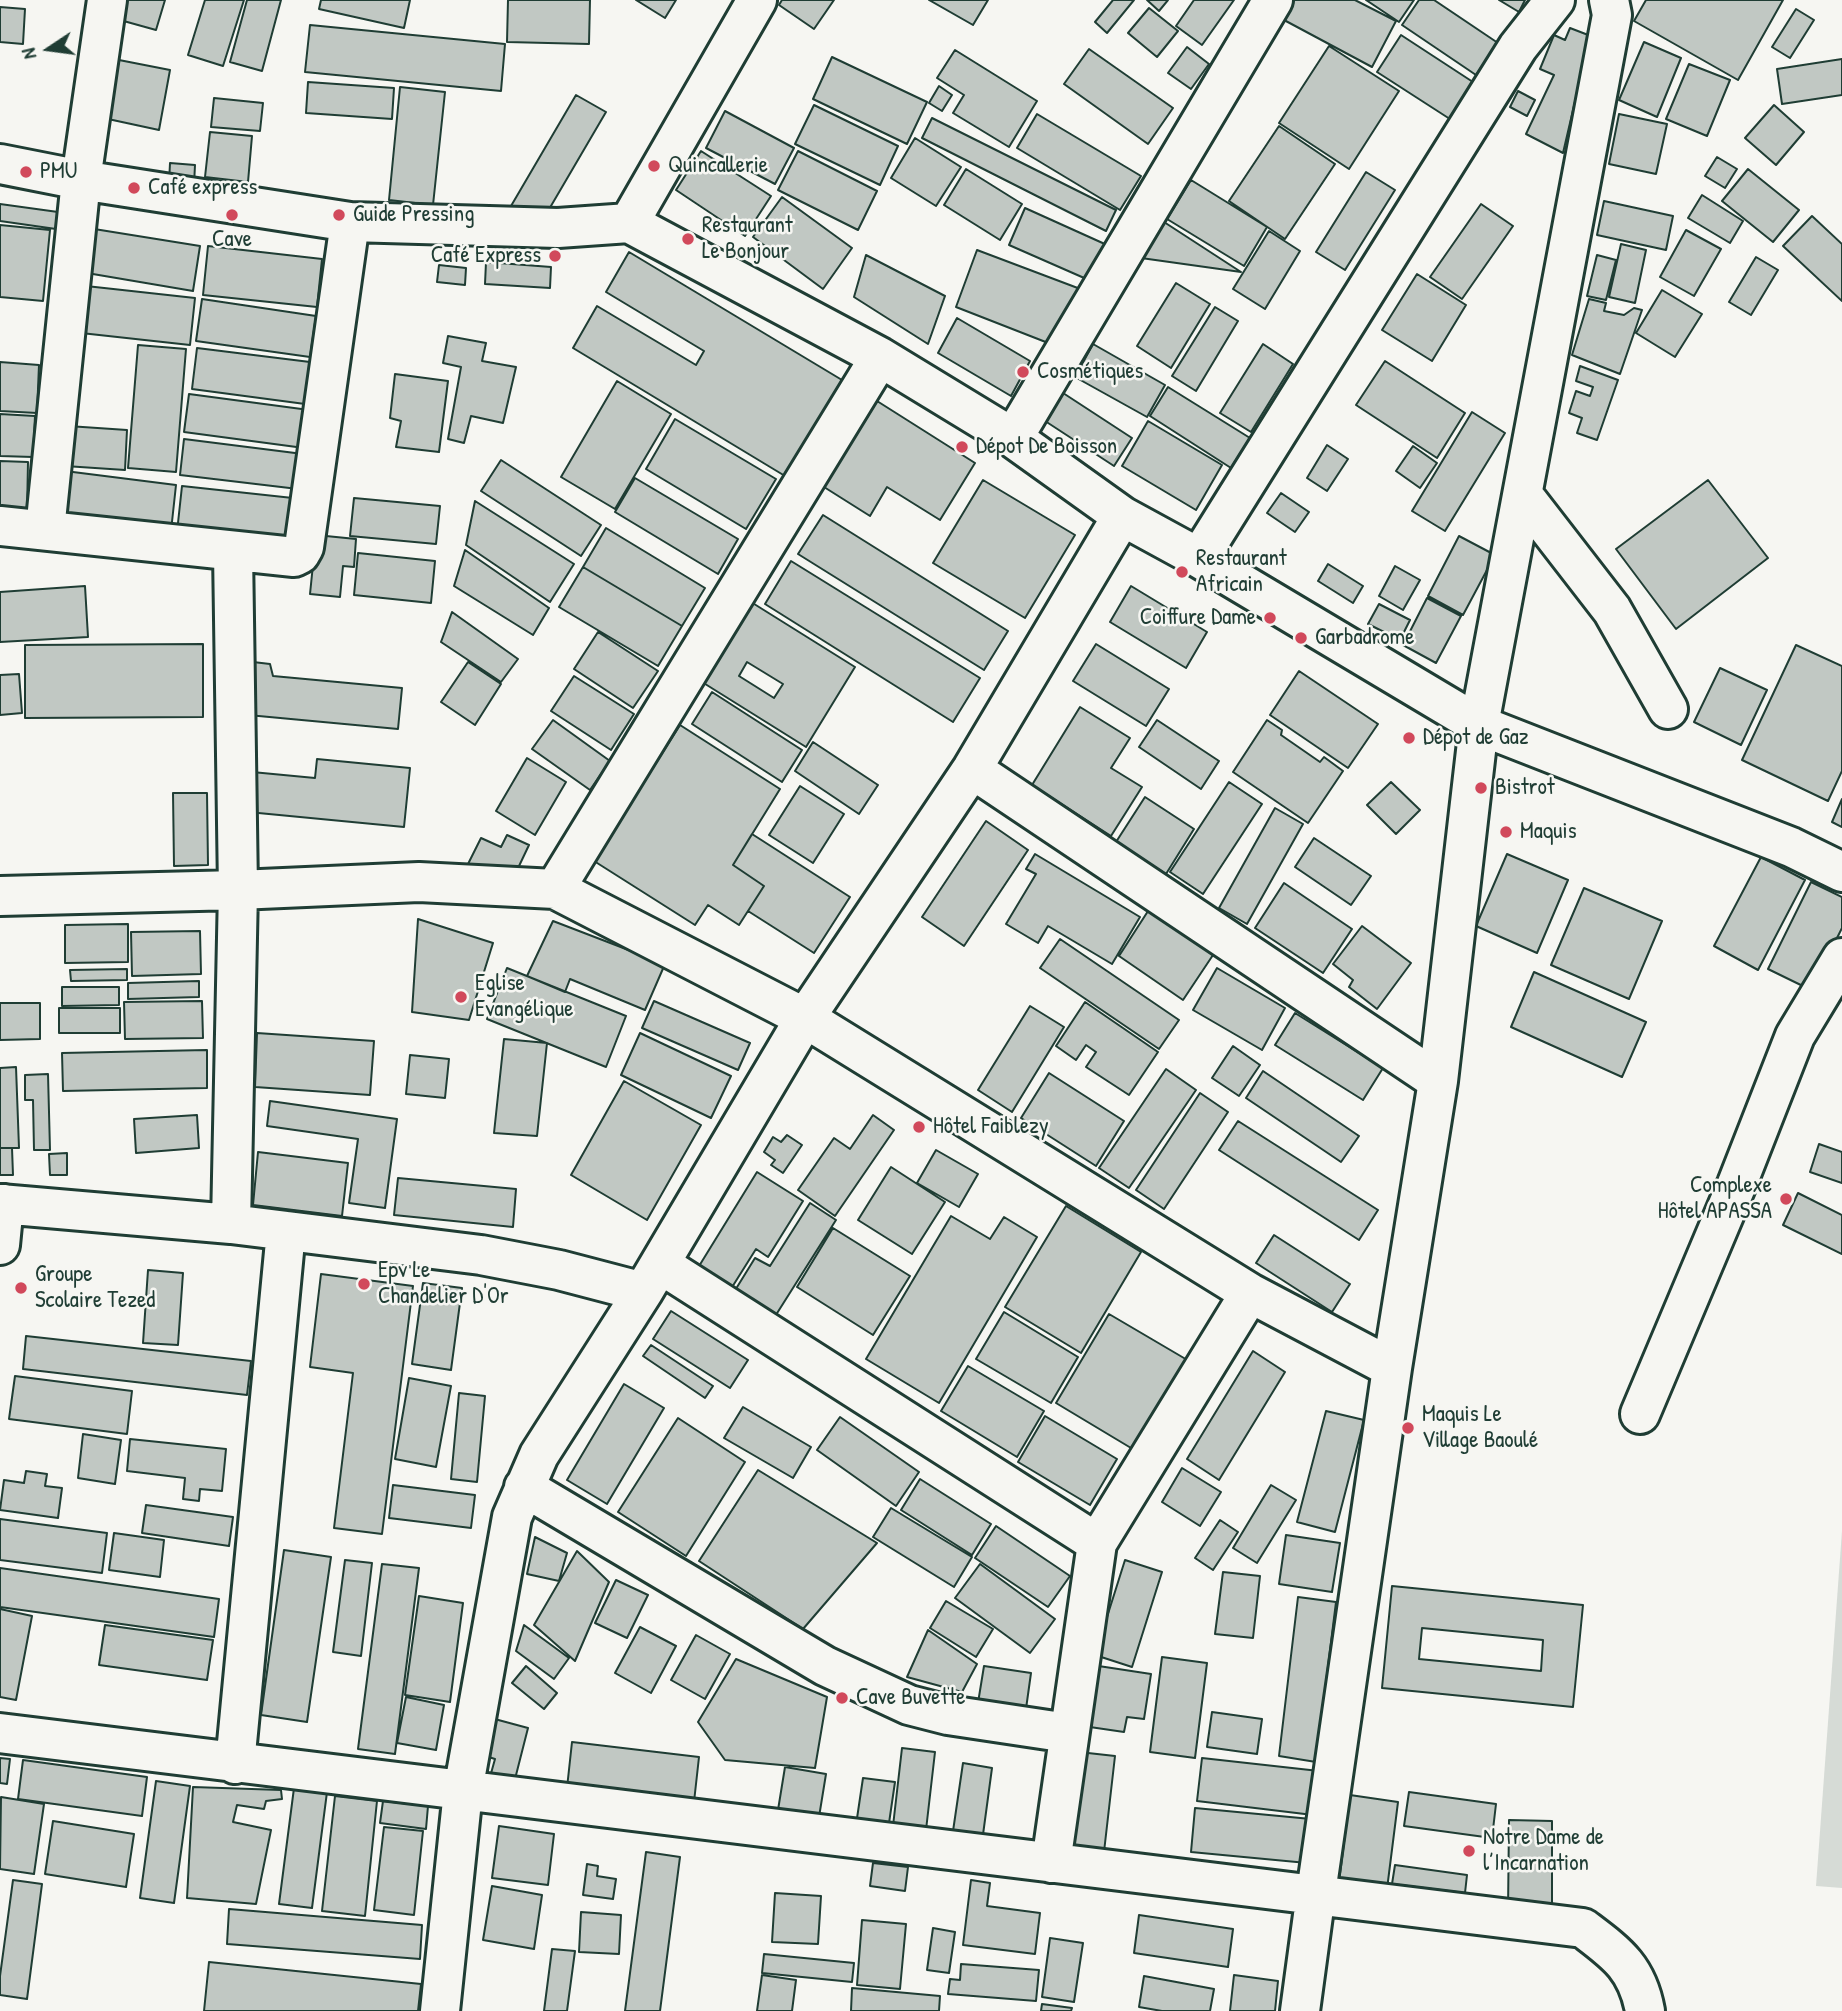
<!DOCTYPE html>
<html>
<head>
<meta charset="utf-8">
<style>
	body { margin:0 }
	#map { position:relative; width:1842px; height:2011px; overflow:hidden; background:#f6f6f2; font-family:"Patrick Hand",sans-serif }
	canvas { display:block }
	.north { position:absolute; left:14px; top:14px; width:70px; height:70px; -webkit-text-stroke:5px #f6f6f2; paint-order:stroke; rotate:257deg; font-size:19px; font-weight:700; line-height:28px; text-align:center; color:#1f3d34 }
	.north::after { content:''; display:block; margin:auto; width:24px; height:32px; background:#1f3d34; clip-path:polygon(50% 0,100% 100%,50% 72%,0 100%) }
</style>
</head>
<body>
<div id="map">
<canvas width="1842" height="2011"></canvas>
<div class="north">N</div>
</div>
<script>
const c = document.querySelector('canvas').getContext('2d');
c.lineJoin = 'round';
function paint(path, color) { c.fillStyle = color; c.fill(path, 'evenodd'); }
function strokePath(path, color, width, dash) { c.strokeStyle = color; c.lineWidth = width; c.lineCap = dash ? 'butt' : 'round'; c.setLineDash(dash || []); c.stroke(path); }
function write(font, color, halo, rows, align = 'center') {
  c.font = font + ' "Patrick Hand",sans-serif'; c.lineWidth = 5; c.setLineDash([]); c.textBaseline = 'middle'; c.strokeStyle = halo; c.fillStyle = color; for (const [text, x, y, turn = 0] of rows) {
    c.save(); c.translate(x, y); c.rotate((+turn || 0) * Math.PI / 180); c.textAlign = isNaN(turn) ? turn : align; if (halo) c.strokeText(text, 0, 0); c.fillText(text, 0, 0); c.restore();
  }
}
paint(new Path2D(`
	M1842,1531V1888L1816,1886Z`), '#d6dbd6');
const building = new Path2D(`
	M126,0H165L156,30L120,20Z
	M205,0H244L223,66L188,55Z
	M247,0H281L262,71L230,62Z
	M321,0H410L404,28L319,9Z
	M508,0H590L589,44L507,42Z
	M636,0H676L665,18Z
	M782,0H834L814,29L779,5Z
	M929,0H988L973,25Z
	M1113,0H1134L1107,33L1095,22Z
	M1147,0H1168L1159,11Z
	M1194,0H1234L1202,45L1176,26Z
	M1294,0H1355L1396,21L1372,67L1284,20Z
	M1366,0H1414L1399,22Z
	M1419,0H1434L1498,43L1476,75L1402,25Z
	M1499,0H1525L1519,12Z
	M1646,0H1783L1738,80L1634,21Z
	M0,7L25,9L23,44L0,42Z
	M1149,8L1178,31L1157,57L1128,33Z
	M1796,9L1814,20L1790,58L1772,47Z
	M310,25L505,44L501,91L305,72Z
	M1570,28L1596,38L1577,93L1563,153L1526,134L1554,75L1540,69L1554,35L1565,40Z
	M1401,35L1476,84L1453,121L1377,72Z
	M1644,42L1681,58L1657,117L1619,100Z
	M1329,46L1399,91L1349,169L1279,123Z
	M1187,47L1209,64L1191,89L1168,73Z
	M1089,49L1173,108L1148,144L1064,84Z
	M955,50L1037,101L1009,147L953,113L964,95L937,78Z
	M832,57L927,102L907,144L813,99Z
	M1842,59V95L1782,104L1777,69Z
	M119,60L170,70L159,130L108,119Z
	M1689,64L1730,80L1707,136L1666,119Z
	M308,82L394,88L392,119L306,113Z
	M939,86L952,95L942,111L929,103Z
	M400,87L445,92L433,205L389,200Z
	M1518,91L1535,100L1527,116L1510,107Z
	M576,95L606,112L541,223L511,206Z
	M214,98L263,103L260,131L211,127Z
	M814,105L898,146L880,185L795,144Z
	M1774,105L1804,132L1776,165L1745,138Z
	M725,111L794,148L775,184L706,148Z
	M1037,114L1141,176L1120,210L1017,148Z
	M1619,114L1667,124L1656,174L1609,164Z
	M932,118L1116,210L1106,231L922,138Z
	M1279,126L1335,164L1285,239L1229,201Z
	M210,132L252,136L248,182L205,177Z
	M915,138L961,167L936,206L891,178Z
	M701,151L771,196L745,236L676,190Z
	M798,151L877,191L858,230L778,190Z
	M1717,157L1737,169L1725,188L1705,176Z
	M170,163L195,165L194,185L169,183Z
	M966,169L1022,204L1000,240L944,205Z
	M1748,169L1799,210L1773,242L1722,201Z
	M1366,172L1395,190L1345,270L1316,252Z
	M1191,180L1267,227L1244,266L1167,219Z
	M1702,195L1743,221L1730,243L1688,218Z
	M782,197L852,248L823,289L753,237Z
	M1604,201L1673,216L1666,250L1597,235Z
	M0,204L58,212L56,229L0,221Z
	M1481,204L1513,226L1462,299L1430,277Z
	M1025,208L1107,245L1091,281L1009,245Z
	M1812,216L1842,244V301L1783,246Z
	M1164,222L1241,272L1141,258Z
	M0,225L50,230L43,301L0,297Z
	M88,228L200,246L193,291L81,272Z
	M1686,230L1721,249L1694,296L1660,277Z
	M1269,231L1300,251L1265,309L1233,289Z
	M1621,244L1646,250L1635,303L1609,297Z
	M208,246L322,259L317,307L203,295Z
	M977,250L1083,290L1061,348L956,307Z
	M629,252L842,380L785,476L573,348L597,306L696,365L704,351L606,292Z
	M866,255L945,296L928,344L854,297Z
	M1597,255L1616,260L1606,300L1587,296Z
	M1756,257L1778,270L1751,315L1729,302Z
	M486,262L551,267L550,288L485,284Z
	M439,265L466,268L465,285L437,282Z
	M1417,274L1466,305L1432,361L1382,330Z
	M1176,283L1210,304L1171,368L1137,346Z
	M86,286L195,298L190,345L81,333Z
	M1662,290L1702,314L1675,357L1636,333Z
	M202,299L316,316L310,357L196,341Z
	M1589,299L1606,303L1604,311L1624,315L1634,308L1642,310L1620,374L1572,355Z
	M1215,307L1238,321L1196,391L1172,376Z
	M957,318L1030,361L1011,396L938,353Z
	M448,336L486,343L482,361L516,367L503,423L471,416L464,443L448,439L461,367L443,363Z
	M1093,344L1165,385L1147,417L1075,377Z
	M1263,344L1293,364L1251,432L1220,413Z
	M138,345L186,349L176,472L128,468Z
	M197,348L310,362L305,404L192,389Z
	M1385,361L1465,413L1437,458L1356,405Z
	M0,362L39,365L37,413L0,411Z
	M1580,366L1618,380L1597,440L1577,433L1582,418L1569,413L1576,391L1590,396L1593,387L1576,381Z
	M395,374L448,381L439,452L396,447L401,421L390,418Z
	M617,381L671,414L615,509L561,477Z
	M1168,387L1250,438L1231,468L1150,416Z
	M1060,391L1132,438L1114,466L1042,419Z
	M189,394L309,410L304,448L184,432Z
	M877,401L975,463L940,520L887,487L870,516L824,487Z
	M1472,412L1505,433L1445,531L1412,511Z
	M0,414L35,416L33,457L0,456Z
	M675,419L776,479L746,529L646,469Z
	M1148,421L1222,465L1196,510L1122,466Z
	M68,426L127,430L125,470L65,466Z
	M184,439L303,454L298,489L180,475Z
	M1327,445L1348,459L1327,491L1307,478Z
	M1413,446L1437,463L1420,488L1396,471Z
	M501,460L601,525L581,556L481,491Z
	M0,461L28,462L27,513L0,512Z
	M65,471L176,485L171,531L60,517Z
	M635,478L738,539L718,574L615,512Z
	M983,480L1075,535L1025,618L933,563Z
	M1708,480L1768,558L1676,629L1616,549Z
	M182,486L302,499L297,545L177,532Z
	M1281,493L1309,512L1295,532L1267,513Z
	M354,498L440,506L436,544L350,536Z
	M475,501L574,564L550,602L466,545Z
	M823,515L1008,631L984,670L798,554Z
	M606,528L705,588L682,626L583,567Z
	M316,535L356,539L354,567L343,566L340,597L310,594Z
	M1459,536L1495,555L1463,615L1428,596Z
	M465,550L549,608L533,635L454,586Z
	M358,553L435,561L431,603L354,595Z
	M791,561L980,678L953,722L765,604Z
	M1328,564L1363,586L1353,603L1318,581Z
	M1395,566L1420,580L1403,610L1379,596Z
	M583,567L682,626L658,666L559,607Z
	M85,586L88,637L0,642V592Z
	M1131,586L1207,632L1186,668L1110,622Z
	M1427,598L1461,616L1436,663L1403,645Z
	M751,602L855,667L806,747L702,682ZM747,662L783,684L774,698L739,676Z
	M1379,604L1410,620L1400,640L1368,624Z
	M452,612L518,659L501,682L441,642Z
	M598,632L658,671L633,708L574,669Z
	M203,644V717L25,718V645Z
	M1096,644L1169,689L1146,726L1073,681Z
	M1796,645L1842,666V771L1828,801L1742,760Z
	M253,662L270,664L273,676L402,688L398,729L248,715Z
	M468,662L501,684L475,725L441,702Z
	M1720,668L1767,690L1741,745L1694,722Z
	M1299,671L1378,724L1348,768L1270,715Z
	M19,674L22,713L0,715V675Z
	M574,676L634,714L611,750L551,711Z
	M712,692L802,750L782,782L692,724Z
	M1080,707L1130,738L1111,768L1142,787L1111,836L1032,785Z
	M553,720L610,761L590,790L532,749Z
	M1157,720L1219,761L1201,789L1139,747Z
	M1267,720L1282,730L1281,735L1320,762L1324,757L1343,771L1308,823L1233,772Z
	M680,725L780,789L733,865L764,886L739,925L708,905L695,925L594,861Z
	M813,742L878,785L859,814L795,771Z
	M527,758L566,782L535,835L496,811Z
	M317,759L410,768L404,827L248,812L252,772L315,778Z
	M1229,782L1262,804L1203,894L1170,872Z
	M1391,782L1420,810L1396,834L1367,805Z
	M800,786L844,814L813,863L769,835Z
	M173,793H207L208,865L174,866Z
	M1145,797L1194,829L1166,874L1116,842Z
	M1842,799V827L1832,822Z
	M1275,808L1303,824L1247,924L1219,908Z
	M986,821L1028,850L964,946L922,917Z
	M752,834L850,897L814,953L748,911L764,886L733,865Z
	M507,835L529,845L510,885L468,864L481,838L501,847Z
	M1314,838L1371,876L1351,905L1295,867Z
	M1035,854L1140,917L1112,964L1048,926L1038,943L1006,924L1036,874L1026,869Z
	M1507,854L1568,880L1537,953L1476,926Z
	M1761,857L1805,880L1758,970L1714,946Z
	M1811,882L1842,897V928L1811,990L1768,969Z
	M1284,883L1352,929L1323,973L1255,928Z
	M1584,888L1662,921L1629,999L1551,965Z
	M1150,908L1215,952L1183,1000L1119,956Z
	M418,919L493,943L469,1020L412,1012Z
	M553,921L665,964L645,1010L570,979L565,992L527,976Z
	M128,924V962L65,963V925Z
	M1362,926L1411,963L1377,1009L1349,987L1353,980L1333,964Z
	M200,931L201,974L132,976L131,932Z
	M1060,939L1179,1020L1159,1049L1040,968Z
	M507,968L626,1016L606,1067L487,1019Z
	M1217,968L1285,1008L1262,1050L1193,1010Z
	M127,969V980L71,981L70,970Z
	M1534,972L1646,1022L1622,1077L1511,1027Z
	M199,981V997L128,999V983Z
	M62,987H119V1005L62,1006Z
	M202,1001L203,1038L125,1039L124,1002Z
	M654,1001L750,1043L738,1070L642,1028Z
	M1085,1002L1158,1052L1129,1095L1086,1067L1096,1052L1086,1045L1076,1060L1056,1046Z
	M0,1003H40V1039L0,1040Z
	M1030,1006L1064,1027L1012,1112L978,1090Z
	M59,1008H120V1033H59Z
	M1295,1013L1383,1068L1363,1100L1275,1045Z
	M257,1033L374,1041L370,1095L255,1087Z
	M640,1033L731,1076L711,1118L621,1075Z
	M504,1039L547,1043L537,1136L494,1133Z
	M1233,1046L1260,1065L1239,1096L1212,1078Z
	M207,1050V1088L63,1091L62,1053Z
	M410,1055L449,1059L445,1098L406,1094Z
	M16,1067L19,1148H0V1068Z
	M1166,1069L1196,1090L1129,1188L1099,1168Z
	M1263,1071L1359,1136L1341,1162L1246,1098Z
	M1049,1073L1124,1121L1096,1166L1021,1118Z
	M48,1074L50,1150H34L33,1100H25V1075Z
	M624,1081L701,1125L647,1220L571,1175Z
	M1200,1093L1228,1112L1164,1209L1136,1190Z
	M270,1101L397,1119L385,1208L349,1203L358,1139L267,1126Z
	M197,1115L199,1148L136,1153L134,1119Z
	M873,1115L894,1130L835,1216L798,1190L834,1138L850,1149Z
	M1238,1121L1378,1210L1359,1240L1219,1150Z
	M787,1135L802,1145L783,1173L771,1165L775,1160L764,1152L773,1137L781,1142Z
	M1819,1144L1842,1152V1183L1810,1172Z
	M0,1148H12L13,1175H0Z
	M936,1150L978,1174L959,1207L917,1183Z
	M258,1152L348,1163L342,1216L253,1205Z
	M67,1153V1175H50L49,1154Z
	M891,1167L945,1202L912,1254L858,1220Z
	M757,1172L803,1201L768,1257L756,1249L729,1292L696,1271Z
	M398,1178L516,1189L513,1227L394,1215Z
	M1798,1193L1842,1215V1254L1783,1225Z
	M810,1203L836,1220L774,1318L734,1292L755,1258L770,1266Z
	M1066,1206L1141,1252L1081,1353L1005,1307Z
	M951,1216L990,1239L1004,1217L1037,1237L939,1403L866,1359Z
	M833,1228L910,1276L873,1335L797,1287Z
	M1274,1235L1350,1284L1332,1312L1256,1263Z
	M148,1270L183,1273L178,1345L143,1343Z
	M321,1274L413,1286L382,1534L334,1528L353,1373L310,1367Z
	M423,1283L462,1288L451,1370L412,1364Z
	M671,1311L748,1360L730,1388L653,1339Z
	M1004,1312L1078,1357L1051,1403L976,1359Z
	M1109,1314L1189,1361L1136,1451L1056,1403Z
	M26,1336L251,1361L247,1395L23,1369Z
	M651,1345L713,1386L705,1398L643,1356Z
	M1253,1351L1285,1372L1219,1480L1187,1459Z
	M968,1366L1044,1411L1017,1457L941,1411Z
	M15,1376L132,1391L127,1434L9,1419Z
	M409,1378L451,1386L436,1467L395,1459Z
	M624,1384L664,1408L607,1504L567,1480Z
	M459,1393L485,1396L477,1482L451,1479Z
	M743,1407L811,1447L793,1478L724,1438Z
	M1326,1411L1364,1420L1335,1532L1297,1522Z
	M1045,1416L1117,1459L1090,1505L1018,1462Z
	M840,1417L919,1472L896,1506L817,1450Z
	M678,1418L745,1462L686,1556L618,1512Z
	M83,1434L121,1440L115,1484L78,1478Z
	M130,1439L226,1449L222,1491L200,1489L199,1501L183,1499L185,1478L127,1471Z
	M1182,1468L1221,1492L1200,1526L1162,1502Z
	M758,1470L877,1543L803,1629L699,1561Z
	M26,1471L47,1474L45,1486L62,1488L58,1518L0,1510L4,1480L24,1483Z
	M920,1479L991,1524L972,1555L901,1510Z
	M393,1485L475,1495L471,1528L389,1518Z
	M1271,1485L1296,1500L1257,1563L1233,1548Z
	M146,1505L233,1517L229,1546L142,1533Z
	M891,1508L972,1557L954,1587L873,1537Z
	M0,1519L107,1533L102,1573L0,1560Z
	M1220,1520L1238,1532L1213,1570L1195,1558Z
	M996,1526L1070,1576L1048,1607L975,1558Z
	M114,1533L164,1540L160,1577L109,1570Z
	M1286,1535L1340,1543L1332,1592L1279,1584Z
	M535,1537L567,1553L559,1581L527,1574Z
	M284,1550L331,1557L307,1722L261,1715Z
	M577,1551L609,1582L575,1661L534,1625Z
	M345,1560L372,1563L361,1656L333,1652Z
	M1125,1560L1162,1572L1132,1667L1095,1655Z
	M382,1564L419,1568L395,1754L358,1749Z
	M980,1564L1055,1619L1030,1653L955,1598Z
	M0,1568L219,1599L214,1637L0,1607Z
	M1223,1572L1260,1576L1253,1638L1215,1634Z
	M616,1580L648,1595L627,1638L595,1623Z
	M1392,1586L1583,1605L1573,1707L1382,1688ZM1422,1628L1543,1640L1541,1671L1419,1659Z
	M419,1596L463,1603L450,1702L405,1695Z
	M1298,1597L1336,1602L1316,1762L1279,1756Z
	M946,1601L993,1629L976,1657L930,1628Z
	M0,1609L32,1616L16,1700L0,1697Z
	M105,1625L213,1640L207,1680L99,1665Z
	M524,1625L569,1658L554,1679L516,1651Z
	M640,1627L676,1646L651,1693L615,1673Z
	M928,1630L977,1664L962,1692L907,1677Z
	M696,1635L730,1654L705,1699L671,1680Z
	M1162,1657L1207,1663L1195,1758L1150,1752Z
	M736,1659L827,1697L815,1768L725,1760L698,1722Z
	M1092,1665L1151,1674L1144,1719L1127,1717L1124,1732L1083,1726Z
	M526,1666L557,1693L544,1709L512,1683Z
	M984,1666L1031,1673L1025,1716L977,1709Z
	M406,1697L444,1705L436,1750L397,1743Z
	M1212,1712L1262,1719L1257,1754L1207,1747Z
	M491,1718L528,1728L514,1783L490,1777L495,1759L482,1755Z
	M572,1742L699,1757L694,1802L567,1788Z
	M902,1748L935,1752L926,1830L893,1826Z
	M1079,1752L1115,1756L1104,1852L1068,1848Z
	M0,1758L10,1759L7,1784L0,1783Z
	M1202,1758L1319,1771L1313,1815L1197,1801Z
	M23,1760L147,1777L142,1816L18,1799Z
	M963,1763L992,1768L982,1842L952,1838Z
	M785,1767L826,1774L819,1817L778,1810Z
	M863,1778L895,1782L888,1830L856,1825Z
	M156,1781L190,1786L174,1903L140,1898Z
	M193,1787L281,1790L282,1799L266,1801L264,1809L237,1805L233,1822L271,1830L256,1904L187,1898Z
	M294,1788L327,1792L312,1908L279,1904Z
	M1409,1792L1496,1804L1492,1838L1404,1826Z
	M1350,1795L1398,1802L1386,1897L1338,1890Z
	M335,1796L377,1801L365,1916L322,1911Z
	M1,1797L44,1804L34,1874L0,1869Z
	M383,1801L428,1806L426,1829L380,1823Z
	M1195,1808L1311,1819L1307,1863L1191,1852Z
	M1509,1820L1552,1821V1911H1508Z
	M53,1821L134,1834L126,1887L45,1874Z
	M499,1826L554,1834L548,1885L492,1878Z
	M384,1827L423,1831L414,1915L374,1910Z
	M646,1852L680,1857L660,2011H625Z
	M873,1863L908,1867L905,1891L870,1886Z
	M587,1864L598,1866L597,1876L616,1879L613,1899L583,1895Z
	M1395,1865L1467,1875L1465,1893L1392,1884Z
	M13,1880L42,1884L27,1999L0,1995V1976Z
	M971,1880L990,1883L987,1906L1040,1913L1035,1954L963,1945Z
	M492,1886L542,1895L534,1949L483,1940Z
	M775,1893L821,1896L818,1944L772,1942Z
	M229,1909L422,1925L420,1959L227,1944Z
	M581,1912L621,1915L619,1954L579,1952Z
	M1139,1915L1233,1929L1228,1967L1134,1953Z
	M862,1920L906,1924L900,1989L857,1985Z
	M933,1928L955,1932L949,1973L927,1970Z
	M1050,1938L1083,1943L1074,2002L1042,1997Z
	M552,1949L575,1951L567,2011H544Z
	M764,1954L854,1963L852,1982L762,1973Z
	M209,1962L421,1984L418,2011H204Z
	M961,1964L1039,1970L1036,2001L948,1994L950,1979L960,1980Z
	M762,1975L796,1980L792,2011H757Z
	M1234,1975L1278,1981L1275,2011H1230Z
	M1144,1976L1214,1989L1210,2011H1162L1139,2007Z
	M852,1988L940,1996L939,2011H851Z
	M1042,2004L1072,2008L1071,2011H1041Z`);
paint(building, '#c1c8c3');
strokePath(building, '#1f3d34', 2);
const minor = new Path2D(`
	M0,164L81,180L350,222L558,228L629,223L880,357L1013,438L1122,516L1199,558L1479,725L1791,847L1842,872
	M629,223L757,0
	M880,357L555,889L805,1018L1250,1293L1392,1368
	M1013,438L1273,0
	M1523,495L1612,610L1668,709
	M0,526L294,557L300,554L304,547L350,222
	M45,530L81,180L107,0
	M1199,558L1518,47L1555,0
	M972,769L1438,1081
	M0,896L238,890L419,882L555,889
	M0,1204L231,1224L481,1255L559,1270L643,1292
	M231,1224L238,890L233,551
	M0,1245L4,1204
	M660,1264L1097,1543
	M1640,1414L1737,1184L1795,1036L1842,958
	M524,1487L825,1666L909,1705L948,1715L1068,1733
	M0,1733L1583,1928C1616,1953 1637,1967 1645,2011
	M235,1764L286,1231
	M1051,1863L1097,1543L1250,1293
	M440,2011L463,1791L512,1517L539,1455L643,1292L805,1018L972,769L1122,516
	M1300,2011L1316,1893L1392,1368L1438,1081L1479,725L1612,15L1609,0`);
strokePath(minor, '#1f3d34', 44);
strokePath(minor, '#f6f6f2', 38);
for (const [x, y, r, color] of [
	[654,166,7,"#d1495b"],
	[26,172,7,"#d1495b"],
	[134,188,7,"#d1495b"],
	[232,215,7,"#d1495b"],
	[339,215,7,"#d1495b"],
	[688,239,7,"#d1495b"],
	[555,256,7,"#d1495b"],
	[1023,372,7,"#d1495b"],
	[962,447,7,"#d1495b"],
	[1182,572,7,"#d1495b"],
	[1270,618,7,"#d1495b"],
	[1301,638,7,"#d1495b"],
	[1409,738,7,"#d1495b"],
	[1481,788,7,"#d1495b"],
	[1506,832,7,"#d1495b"],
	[461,997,7,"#d1495b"],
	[919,1127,7,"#d1495b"],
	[1786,1199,7,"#d1495b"],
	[364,1284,7,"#d1495b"],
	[21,1288,7,"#d1495b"],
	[1408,1428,7,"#d1495b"],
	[842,1698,7,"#d1495b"],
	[1469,1851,7,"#d1495b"]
]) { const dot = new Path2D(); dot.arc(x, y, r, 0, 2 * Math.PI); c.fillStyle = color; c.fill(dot); strokePath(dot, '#f6f6f2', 2.5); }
write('23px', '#1f3d34', '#f6f6f2', [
	["Quincallerie",668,166],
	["PMU",40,172],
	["Café express",148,188],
	["Guide Pressing",353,215],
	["Restaurant",702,226],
	["Le Bonjour",702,252],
	["Cave",232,240,"center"],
	["Café Express",541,256,"right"],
	["Cosmétiques",1037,372],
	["Dépot De Boisson",976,447],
	["Restaurant",1196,559],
	["Africain",1196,585],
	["Coiffure Dame",1256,618,"right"],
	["Garbadrome",1315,638],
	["Dépot de Gaz",1423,738],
	["Bistrot",1495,788],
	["Maquis",1520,832],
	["Eglise",475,984],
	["Evangélique",475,1010],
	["Hôtel Faiblezy",933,1127],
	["Complexe",1772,1186,"right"],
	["Hôtel APASSA",1772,1212,"right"],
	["Epv Le",378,1271],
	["Chandelier D'Or",378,1297],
	["Groupe",35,1275],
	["Scolaire Tezed",35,1301],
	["Maquis Le",1422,1415],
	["Village Baoulé",1422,1441],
	["Cave Buvette",856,1698],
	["Notre Dame de",1483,1838],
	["l’Incarnation",1483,1864]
], 'left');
</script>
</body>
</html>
